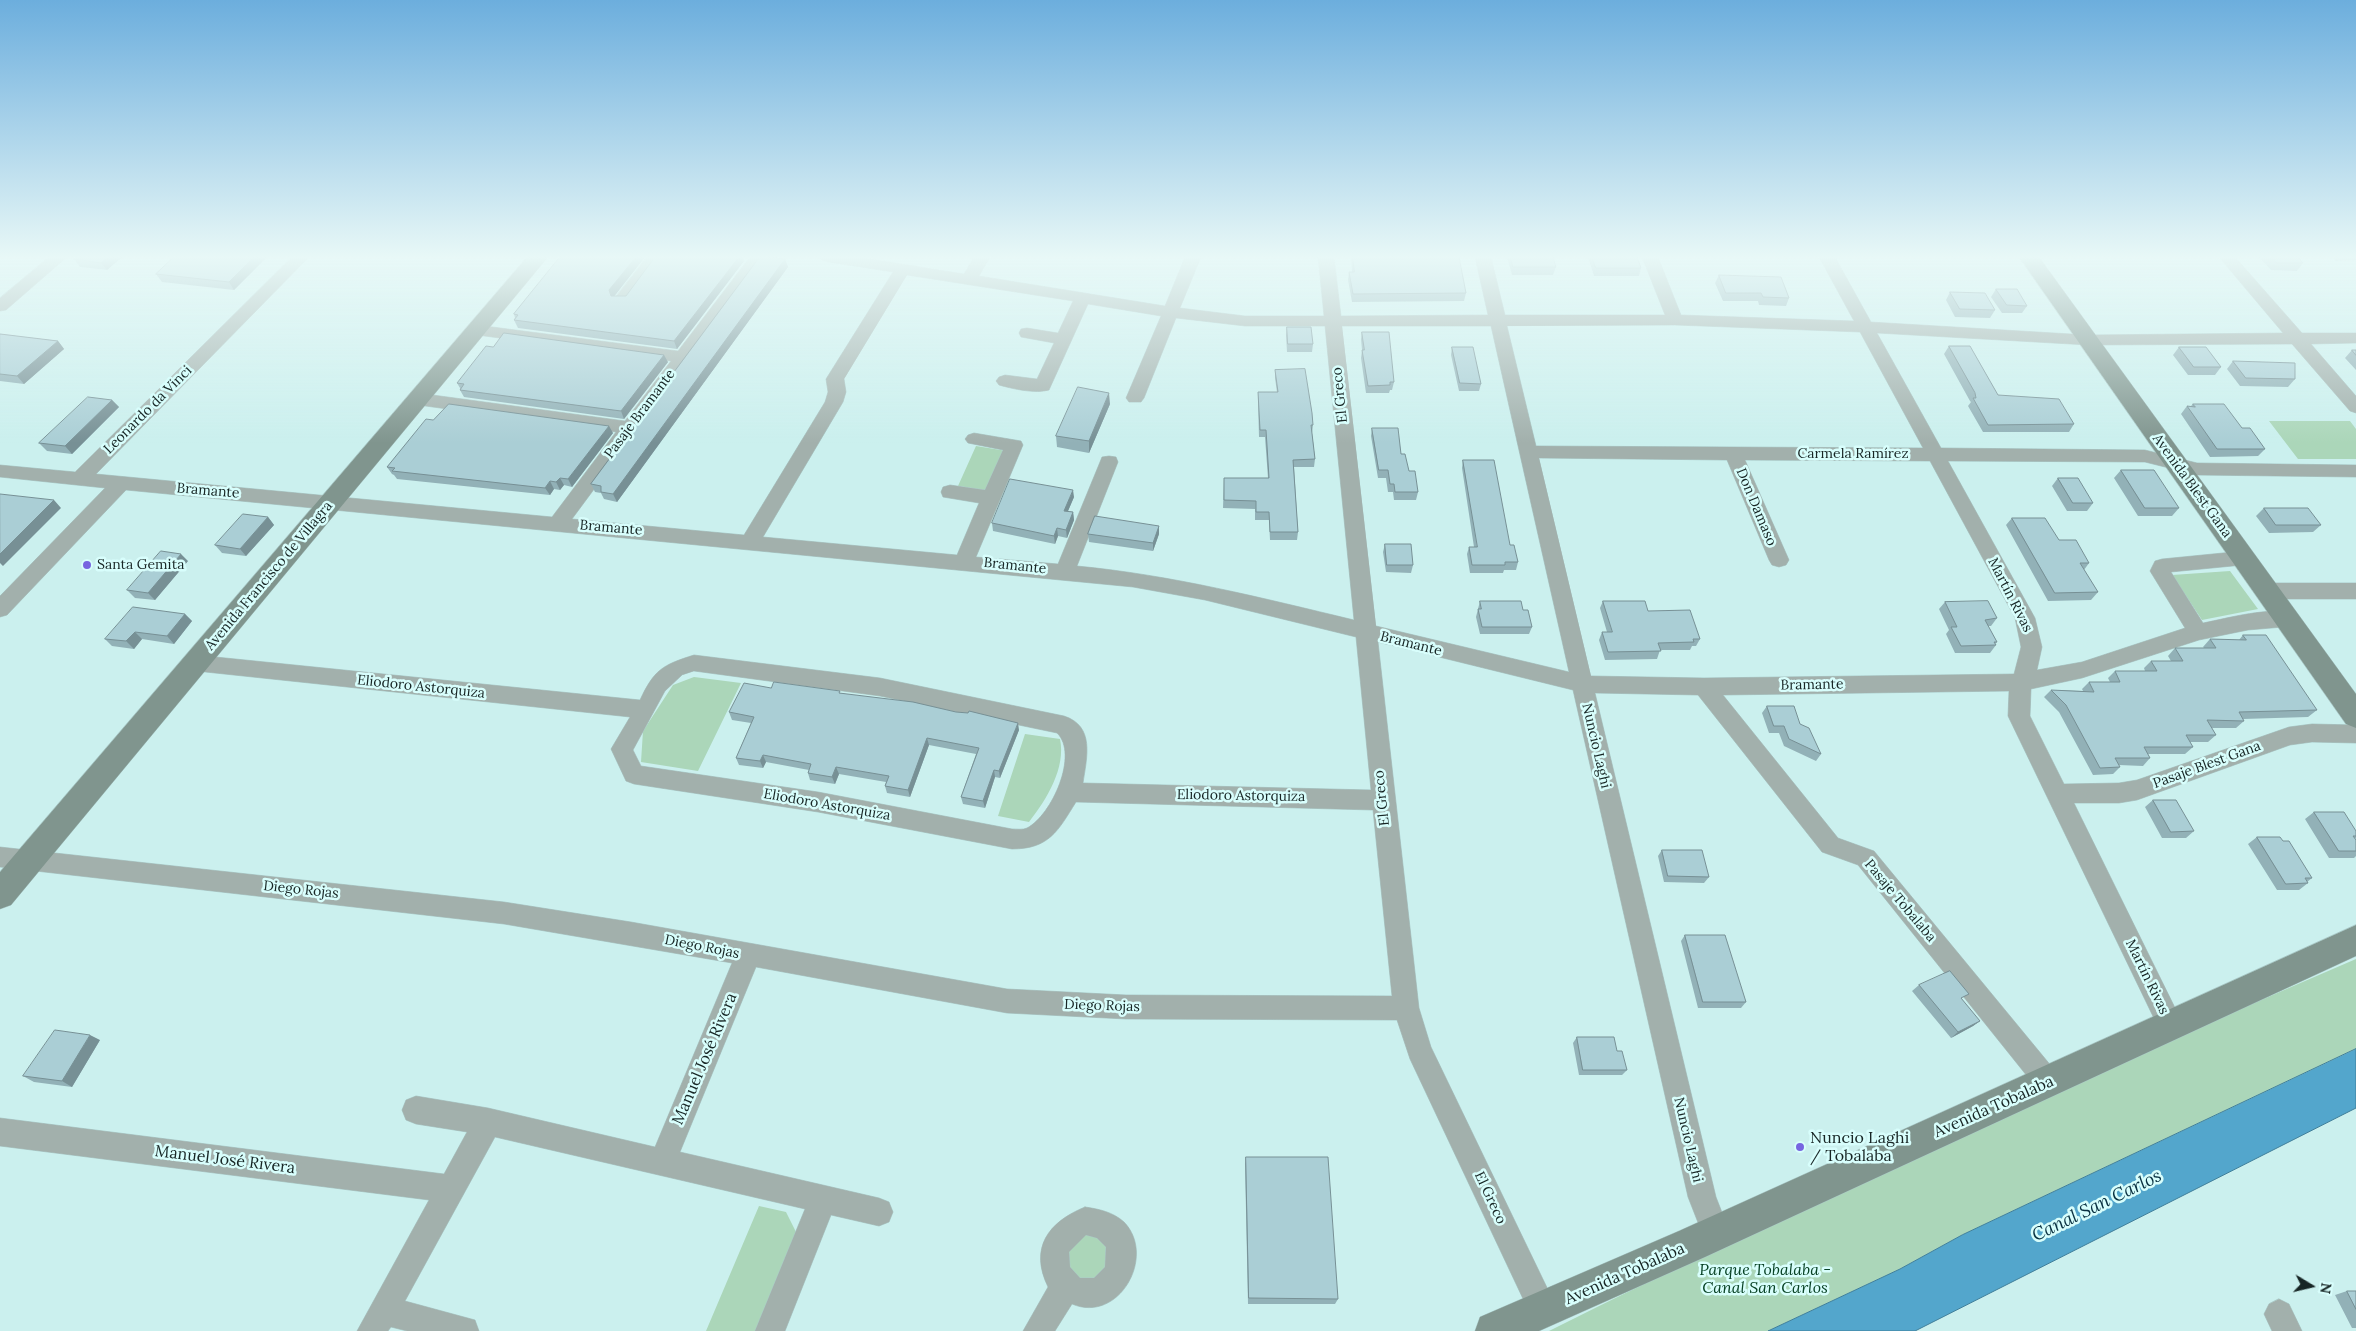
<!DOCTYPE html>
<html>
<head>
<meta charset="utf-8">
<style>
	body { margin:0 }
	#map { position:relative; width:2356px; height:1331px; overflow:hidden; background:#cbf0ee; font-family:Lora,serif }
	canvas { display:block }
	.north { position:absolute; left:2286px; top:1261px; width:50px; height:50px; -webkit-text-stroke:4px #d8fefc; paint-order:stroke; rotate:99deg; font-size:14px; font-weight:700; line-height:20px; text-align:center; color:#172524 }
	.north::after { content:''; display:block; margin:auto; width:18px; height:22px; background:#172524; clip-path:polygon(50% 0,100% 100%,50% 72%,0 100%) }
</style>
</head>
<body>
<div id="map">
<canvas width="2356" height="1331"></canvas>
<div class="north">N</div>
</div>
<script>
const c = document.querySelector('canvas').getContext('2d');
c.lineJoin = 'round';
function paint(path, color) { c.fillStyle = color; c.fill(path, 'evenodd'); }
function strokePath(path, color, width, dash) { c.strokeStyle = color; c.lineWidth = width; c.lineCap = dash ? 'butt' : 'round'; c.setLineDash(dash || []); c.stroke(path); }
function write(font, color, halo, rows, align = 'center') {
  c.font = font + ' Lora,serif'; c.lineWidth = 5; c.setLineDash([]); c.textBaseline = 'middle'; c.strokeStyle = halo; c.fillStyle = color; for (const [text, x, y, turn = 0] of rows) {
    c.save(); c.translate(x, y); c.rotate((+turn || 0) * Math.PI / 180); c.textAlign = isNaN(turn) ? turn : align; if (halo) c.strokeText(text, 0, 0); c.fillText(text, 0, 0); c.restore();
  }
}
paint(new Path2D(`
	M2269,421H2350L2356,429V459H2298Z
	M976,446L1007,451L990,491L958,486Z
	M2230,571L2258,609L2202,620L2172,575Z
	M694,677L741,683L698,771L641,762L643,731L673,685Z
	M1025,734L1060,739C1066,768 1047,799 1029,822L998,816Z
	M2356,959V1049L1962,1235L1900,1269L1768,1331H1549C1814,1198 2084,1076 2356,959Z
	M759,1206L786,1212L798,1236L759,1331H706Z
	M1087,1232L1109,1244L1111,1271L1081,1289L1061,1254Z`), '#abd6b9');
const water = new Path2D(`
	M2356,1049V1108L1915,1331H1768L1900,1269L1962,1235Z`);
paint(water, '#53a6cc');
strokePath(water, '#417f9a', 1);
const street = new Path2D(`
	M49,257H67L6,310L0,311V298Z
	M292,257H309L96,474L552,517L616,432L418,405L412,403L409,399L412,395L418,393L625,421L671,361L477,335L471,334L469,330L471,326L477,325L678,351L750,257H766L572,519L744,535L825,402L828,392L826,379L893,272L828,262L822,260L820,257H857L964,274L974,257H990L979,276L1165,306L1185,257H1201L1180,308L1245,316H1324L1318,257H1334L1341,316L1488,315L1475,257H1491L1505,315H1665L1642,257H1658L1681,315L1854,321L1819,257H1835L1871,322L2088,335L2283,333L2219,257H2235L2302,333H2356V343L2311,344L2356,396V413L2350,411L2292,344L2088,345L1877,333L1941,448L2145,450L2197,463L2356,465V477L2197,475L2145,462L1948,461L2035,618L2042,647L2037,670L2082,662L2185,628L2150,571L2155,561L2162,559L2243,551L2250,553L2253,558L2250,563L2243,565L2171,572L2203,623C2229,618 2270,606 2295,614L2298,620L2295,626L2248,630L2199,640L2082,678L2031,689L2030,716L2064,784L2119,783L2137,780L2289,727L2312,724L2356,725V743L2312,742L2290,745L2137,800L2119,803H2074L2184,1026L2180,1035L2171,1038L2162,1035L2008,716L2009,691L1723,695L1838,838L1874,851L2057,1073L2061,1082L2057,1091L2048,1095L2039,1091L1858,865L1822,852L1698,695L1595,693L1716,1197L1730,1233L1726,1243L1716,1247L1706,1243L1688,1197L1573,690L1378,642L1419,1008L1431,1047L1553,1300L1558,1310L1553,1320L1543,1325L1533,1320L1410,1059L1397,1020L1126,1019L1007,1013L756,967L680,1152L879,1198L889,1202L893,1212L889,1222L879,1226L831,1215L785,1331H755L805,1209L495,1137L405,1301L475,1320L479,1331H407L391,1327L388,1331H357L429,1200L0,1146V1118L444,1174L467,1132L416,1124L406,1120L402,1110L406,1100L416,1096L488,1108L655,1147L732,963L504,924L0,867V847L504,902L631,922L1007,989L1126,995L1392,996L1373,810L1076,802C1058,831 1049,849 1012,849L818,812L634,784L626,781L611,749L630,717L196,671L188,669L185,663L188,657L196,655L640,700C654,670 662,665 694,655L880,678L1064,716C1095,726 1087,757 1083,783L1371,790L1356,637L1205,600L1133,587L126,490L7,615L0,617V596L105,488L0,477V465L75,472ZM907,275L1073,301L1058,333L1027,328L1021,329L1019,333L1021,337L1054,343L1037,379L1005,375L999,377L996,381L999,385C1013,389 1035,394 1049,390L1088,304L1161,316L1126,398L1129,402H1141L1144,398L1176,318L1245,326H1325L1354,620C1262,598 1172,575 1077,566L1118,462L1116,457L1109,456L1102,457L1100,462L1058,564L976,557L1023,445L1021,441L974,433L968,435L965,439L968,443L1003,450L985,490L950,485L943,487L941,492L943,497L979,503L957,555L763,537L843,402L846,392L844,379ZM1675,325L1860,332L1923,448L1536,446L1507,326ZM1342,326H1491L1569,672L1376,626ZM1539,458L1727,460L1769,560L1772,565L1779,567L1786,565L1789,560L1745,460L1930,461L2015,618L2021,647L2014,674L1704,678L1591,676ZM694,671L880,696L1057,733C1079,754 1052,815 1027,828C1023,830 1017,829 1012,829L818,792L641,766L633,750L665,691L682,675Z
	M647,257H663L628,303H616L614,299Z
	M2267,583H2356V599H2267L2260,596L2257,591L2260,586Z
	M1085,1207C1099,1209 1113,1212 1124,1222C1157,1256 1119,1324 1072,1304L1055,1331H1023L1048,1287C1029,1248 1048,1222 1085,1207ZM1086,1235L1097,1238L1106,1247L1105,1267L1094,1278H1080L1070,1267L1069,1252Z
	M2279,1299L2289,1304L2302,1331H2272L2264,1314L2269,1304Z`);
const secondary = new Path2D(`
	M527,257H548L11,905L0,909V872Z
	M2019,257H2039L2356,694V728L2346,724Z
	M2356,925V956L1705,1257L1539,1331H1475L1480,1317L1679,1231Z`);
strokePath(street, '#abcbca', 1);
strokePath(secondary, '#abcbca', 1);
paint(street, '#a2b0ac');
paint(secondary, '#80958e');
paint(new Path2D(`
	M77,257H122L107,270L80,267L74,259Z
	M174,257H267L234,290L162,282L156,274Z
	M560,257H645L614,296H626L744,261L677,349L518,328L514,320L515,318L514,314Z
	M1351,257H1459L1466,293L1464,301L1352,302L1348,280L1349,272H1352Z
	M1507,257H1553L1556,267L1553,275H1512Z
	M1588,257H1637L1641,268L1639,276H1594Z
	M2259,257H2298L2303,263L2297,271L2271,270Z
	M2332,257H2356V260L2336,261Z
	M785,259L788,267L617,502L604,499L601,493L595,492L591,484Z
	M1719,275L1789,298L1786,306L1759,305L1758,301H1723L1715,283Z
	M1996,289L2027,306L2022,313H2002L1991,297Z
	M1950,292L1995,310L1990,318L1955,317L1946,300Z
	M1287,327L1313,344L1312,352H1287L1286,335Z
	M1362,332L1394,382L1392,390H1390L1389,393H1366L1361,358L1362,350L1361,339Z
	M0,334L58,341L64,349L24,384L0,381Z
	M1949,346L1998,395L2074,424L2069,432H1983L1968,406L1971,402L1970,401L1944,354Z
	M493,347L668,362L624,419L464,397L460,390V388L457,383Z
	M1452,347L1481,384L1479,391H1459L1451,355Z
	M2179,347L2221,367L2215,375H2188L2173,355Z
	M2352,350H2356V370L2345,358Z
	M2233,361L2295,379L2288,387L2240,386L2227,369Z
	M1275,370L1313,425L1312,433L1315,459L1314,467H1294L1298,532L1297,540H1270L1269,520H1255V509L1223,508L1224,478H1268L1265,437H1259L1258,400V392H1277L1275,378Z
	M112,400L119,407L72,454L47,451L39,443Z
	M1110,404L1089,453L1057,447L1056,436Z
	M2193,404L2242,428L2265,449L2258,456L2210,457L2181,414L2187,406H2191Z
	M433,420L613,433L572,487L564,485L560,490L554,489L550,495L397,479L394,475L392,474L387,467Z
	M1372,428L1401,454L1418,492L1416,500H1394L1393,492H1388L1386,478H1378L1371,436Z
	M1463,460L1510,545L1518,562L1516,570H1504L1503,573H1470L1467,554L1469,547H1474L1462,468Z
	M2121,470L2179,508L2172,516H2138L2114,478Z
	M2058,478L2093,503L2087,511H2067L2052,486Z
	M1074,497L1068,511L1073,512L1074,520L1067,538L1058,536L1055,544L993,531L992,523Z
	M2264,508L2321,525L2313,532L2269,533L2256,516Z
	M268,517L274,525L246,556L222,553L215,545Z
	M2012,518L2089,563L2084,570L2098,592L2091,600L2048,601L2006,525Z
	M1159,526V534L1153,551L1089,542L1088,534Z
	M1385,544L1413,565L1411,573L1386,572L1383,552Z
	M188,561L155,600L135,598L127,590Z
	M1480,601L1523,610L1532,627L1529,634H1480L1476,617Z
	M1603,601L1648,611L1700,639L1696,646H1692L1690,650H1660L1657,659L1605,660L1599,640L1602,632H1607L1600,608Z
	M1945,602L1997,618L1991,626H1988L1997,642L1995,644L1996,645L1990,653H1955L1946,634L1949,630L1939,609Z
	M185,614L192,621L174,644L142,639L134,649L112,646L105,639Z
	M2243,635L2317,710L2308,717L2243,719L2244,721L2236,728H2212L2216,735L2208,742H2190L2193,747L2185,754H2148L2150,758L2143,766L2119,765L2120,767L2113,774L2093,775L2059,712L2044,697L2051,690L2083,691L2082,689L2089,682H2110L2108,678L2115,671H2145L2144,668L2151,661H2171L2168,656L2175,648H2204L2203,647L2210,639L2239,640Z
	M771,688L841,693L1019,730L1000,778L995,777L985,808L963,804L961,797L976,754L929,745L910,797L887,793L885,786L886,782L839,774L835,784L810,780L808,773L809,770L766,762L763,768L739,765L736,758L751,723L732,720L729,712Z
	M1767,706L1800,724L1821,754L1816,761L1784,746L1779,733H1769L1762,713Z
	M2153,800L2194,831L2186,838H2162L2145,807Z
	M2314,812L2356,831V838L2355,839L2356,840V856L2354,858H2329L2305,819Z
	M2257,837L2283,841L2312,878L2307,882L2308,883L2299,890H2277L2248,844Z
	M1662,850L1709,877L1704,883L1664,882L1658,856Z
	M1685,935L1746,1002L1741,1008H1698L1681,941Z
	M1919,985L1980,1021L1973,1026L1951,1038L1912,991Z
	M1577,1037L1617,1051L1627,1070L1622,1075H1579L1573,1043Z
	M100,1040L72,1087L34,1082L23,1076Z
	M1246,1157L1338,1299L1335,1304H1248L1245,1164Z
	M2347,1291H2356V1328H2352L2335,1295Z`), '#92b1b7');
paint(new Path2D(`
	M107,257H122L107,270L101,263Z
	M254,257H267L234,290L229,282Z
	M636,257H645L613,298L614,304L609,290Z
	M739,257H743L744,261L677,349L674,341Z
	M785,259L788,267L617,502L613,494Z
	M58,341L64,349L24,384L17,376Z
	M664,355L668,362L624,419L621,411Z
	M1109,393L1110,404L1089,453V441Z
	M112,400L119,407L72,454L65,446Z
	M609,426L613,433L572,487L568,479Z
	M560,478L564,485L560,490L556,482Z
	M550,481L554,489L550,495L545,488Z
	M1073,490L1074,497L1065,518L1064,511Z
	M54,500L61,508L3,566L0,563V554Z
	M1073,512L1074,520L1067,538L1066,530Z
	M268,517L274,525L246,556L240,549Z
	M1159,526V534L1153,551V543Z
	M1057,528L1058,536L1055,544L1054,536Z
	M181,554L188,561L155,600L148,593Z
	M185,614L192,621L174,644L167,636Z
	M135,632L142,639L134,649L126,641Z
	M1018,723L1019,730L1000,778L999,771Z
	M927,738L929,745L910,797L908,790Z
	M763,755L766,762L763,768L760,761Z
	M836,767L839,774L835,784L832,777Z
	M994,770L995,777L985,808L983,801Z
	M1980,1021L1973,1026L1951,1038L1958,1032Z
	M90,1035L100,1040L72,1087L62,1081Z`), '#779095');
const building = new Path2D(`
	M77,257H107L101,263L74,259Z
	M174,257H254L229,282L156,274Z
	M560,257H636L609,290L611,296H626L655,257H739L674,341L514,320L518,315L514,314Z
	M760,257H767L785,259L613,494L601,492V486L591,484Z
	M1353,257H1459L1466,293L1353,294L1349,272H1354Z
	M1511,257H1553L1556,267H1513Z
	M1592,257H1637L1641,268H1596Z
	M2272,257H2298L2303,263H2277Z
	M1719,275L1781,277L1789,298L1763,297L1761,293H1726Z
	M1996,289H2017L2027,306L2007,305Z
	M1950,292L1985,293L1995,310L1960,309Z
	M1287,327H1311L1313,344H1288Z
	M1362,332H1389L1394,382H1390V385L1368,386L1362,350H1364Z
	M504,333L664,355L621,411L460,390L464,384L457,383L486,346L493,347Z
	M0,334L58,341L17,376L0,374Z
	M1949,346H1970L1998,395L2059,399L2074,424L1988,425L1973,398H1976L1975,393Z
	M1452,347H1473L1481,384L1460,383Z
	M2179,347H2206L2221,367H2194Z
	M2352,350H2356V355Z
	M2233,361L2295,363V379L2246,378Z
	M1305,369L1312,413L1313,425H1311L1315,459L1293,460L1298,532H1270L1269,512H1256V501L1224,500V478H1269L1266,430H1260L1258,392H1278L1275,370Z
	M1078,387L1109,393L1089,441L1056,436Z
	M88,397L112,400L65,446L39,443Z
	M449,404L609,426L568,479L560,478L556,482L550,481L545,488L392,471L395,468L387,467L426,419L433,420Z
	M2193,404H2224L2242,428H2250L2265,449H2217L2187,406L2195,407Z
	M1372,428H1398L1401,454H1405L1409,471H1415L1418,492H1395L1394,484H1390L1388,470H1379Z
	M1463,460H1494L1510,545H1514L1518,562H1505V565H1472L1469,547H1477Z
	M2121,470H2154L2179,508H2145Z
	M2058,478H2078L2093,503H2073Z
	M1010,479L1073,490L1064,511L1073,512L1066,530L1057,528L1054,536L992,523Z
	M0,494L54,500L0,554Z
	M2264,508H2308L2321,525H2276Z
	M243,514L268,517L240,549L215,545Z
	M1095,516L1159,526L1153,543L1088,534Z
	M2012,518H2045L2059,540H2076L2089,563H2080L2098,592L2055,593Z
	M1385,544H1411L1413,565H1387Z
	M161,551L181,554L148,593L127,590Z
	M1480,601H1521L1523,610H1528L1532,627H1482L1478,609H1481Z
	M1603,601H1645L1648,611L1690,610L1700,639H1693L1694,642L1658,643L1661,651L1608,652L1602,632H1612Z
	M1988,601L1997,618L1985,620L1997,642H1994L1996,645L1961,646L1951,627H1957L1945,602Z
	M133,607L185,614L167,636L135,632L126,641L105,639Z
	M2243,635H2266L2317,710L2239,712L2244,721L2207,720L2216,735H2186L2193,747H2144L2150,758H2115L2120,767L2100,768L2066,705L2051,690L2094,692L2089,682H2120L2115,671H2157L2151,661H2183L2175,648H2216L2210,639L2246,640Z
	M774,682L840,691L839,693L913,702L956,712L968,713L969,711L1018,723L999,771L994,770L983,801L961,797L979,748L927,738L908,790L885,786L889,776L836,767L832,777L808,773L811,764L763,755L760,761L736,758L754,717L729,712L744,683L771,688Z
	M1767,706H1794L1800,724L1809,728L1821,754L1789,739L1784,726H1774Z
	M2153,800H2176L2194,831L2171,832Z
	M2314,812H2344L2356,831V836H2353L2356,840V851H2339Z
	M2257,837H2280L2283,841H2289L2312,878H2305L2308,883L2286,884Z
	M1662,850H1702L1709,877L1668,876Z
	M1685,935H1725L1746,1002H1703Z
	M1950,971L1969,994L1961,998L1980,1021L1958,1032L1919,985Z
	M55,1030L90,1035L62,1081L23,1076Z
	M1577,1037H1614L1617,1051H1622L1627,1070H1583Z
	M1246,1157H1328L1338,1299L1249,1298Z
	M2347,1291H2356V1309Z`);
paint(building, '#aaced5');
strokePath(building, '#779095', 1);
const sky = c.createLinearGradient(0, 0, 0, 443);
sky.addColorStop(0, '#6caedd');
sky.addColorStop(0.58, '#e8f8f7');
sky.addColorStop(1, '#e8f8f700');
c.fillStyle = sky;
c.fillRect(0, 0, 2356, 443);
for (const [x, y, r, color] of [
	[87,565,5,"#7765e0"],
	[1800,1147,5,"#7765e0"]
]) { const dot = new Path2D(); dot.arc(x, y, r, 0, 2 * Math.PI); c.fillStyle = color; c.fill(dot); strokePath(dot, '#d8fefc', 2); }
write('14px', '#172524', '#d8fefc', [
	["El Greco",1340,395,-96],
	["Leonardo da Vinci",148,410,-45],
	["Pasaje Bramante",640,414,-53],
	["Carmela Ramírez",1853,454],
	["Avenida Blest Gana",2192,486,54],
	["Bramante",208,491,5],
	["Don Damaso",1756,507,67],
	["Bramante",611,528,5],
	["Bramante",1015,566,6],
	["Avenida Francisco de Villagra",269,576,-50],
	["Martín Rivas",2010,595,63],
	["Bramante",1411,644,14],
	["Bramante",1812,685,-1],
	["Eliodoro Astorquiza",421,687,6],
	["Nuncio Laghi",1596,746,77],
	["Pasaje Blest Gana",2207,765,-20],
	["Eliodoro Astorquiza",1241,796,1],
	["El Greco",1382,798,-96],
	["Eliodoro Astorquiza",827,805,10],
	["Diego Rojas",301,890,6],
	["Pasaje Tobalaba",1900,901,50],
	["Diego Rojas",702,947,11],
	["Martín Rivas",2147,977,64],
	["Diego Rojas",1102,1006,2],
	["Nuncio Laghi",1688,1140,77],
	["El Greco",1490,1198,65]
]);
write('14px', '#172524', '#d8fefc', [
	["Santa Gemita",97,565]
], 'left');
write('16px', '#172524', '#d8fefc', [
	["Manuel José Rivera",705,1059,-67],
	["Avenida Tobalaba",1994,1107,-24],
	["Manuel José Rivera",225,1160,7],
	["Avenida Tobalaba",1625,1274,-24]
]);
write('16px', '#172524', '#d8fefc', [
	["Nuncio Laghi",1810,1138],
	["/ Tobalaba",1810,1156]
], 'left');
write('italic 16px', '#074124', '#d8fefc', [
	["Parque Tobalaba -",1765,1270],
	["Canal San Carlos",1765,1288]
]);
write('italic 18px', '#093040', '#d8fefc', [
	["Canal San Carlos",2097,1206,-26]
]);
</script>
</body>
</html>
